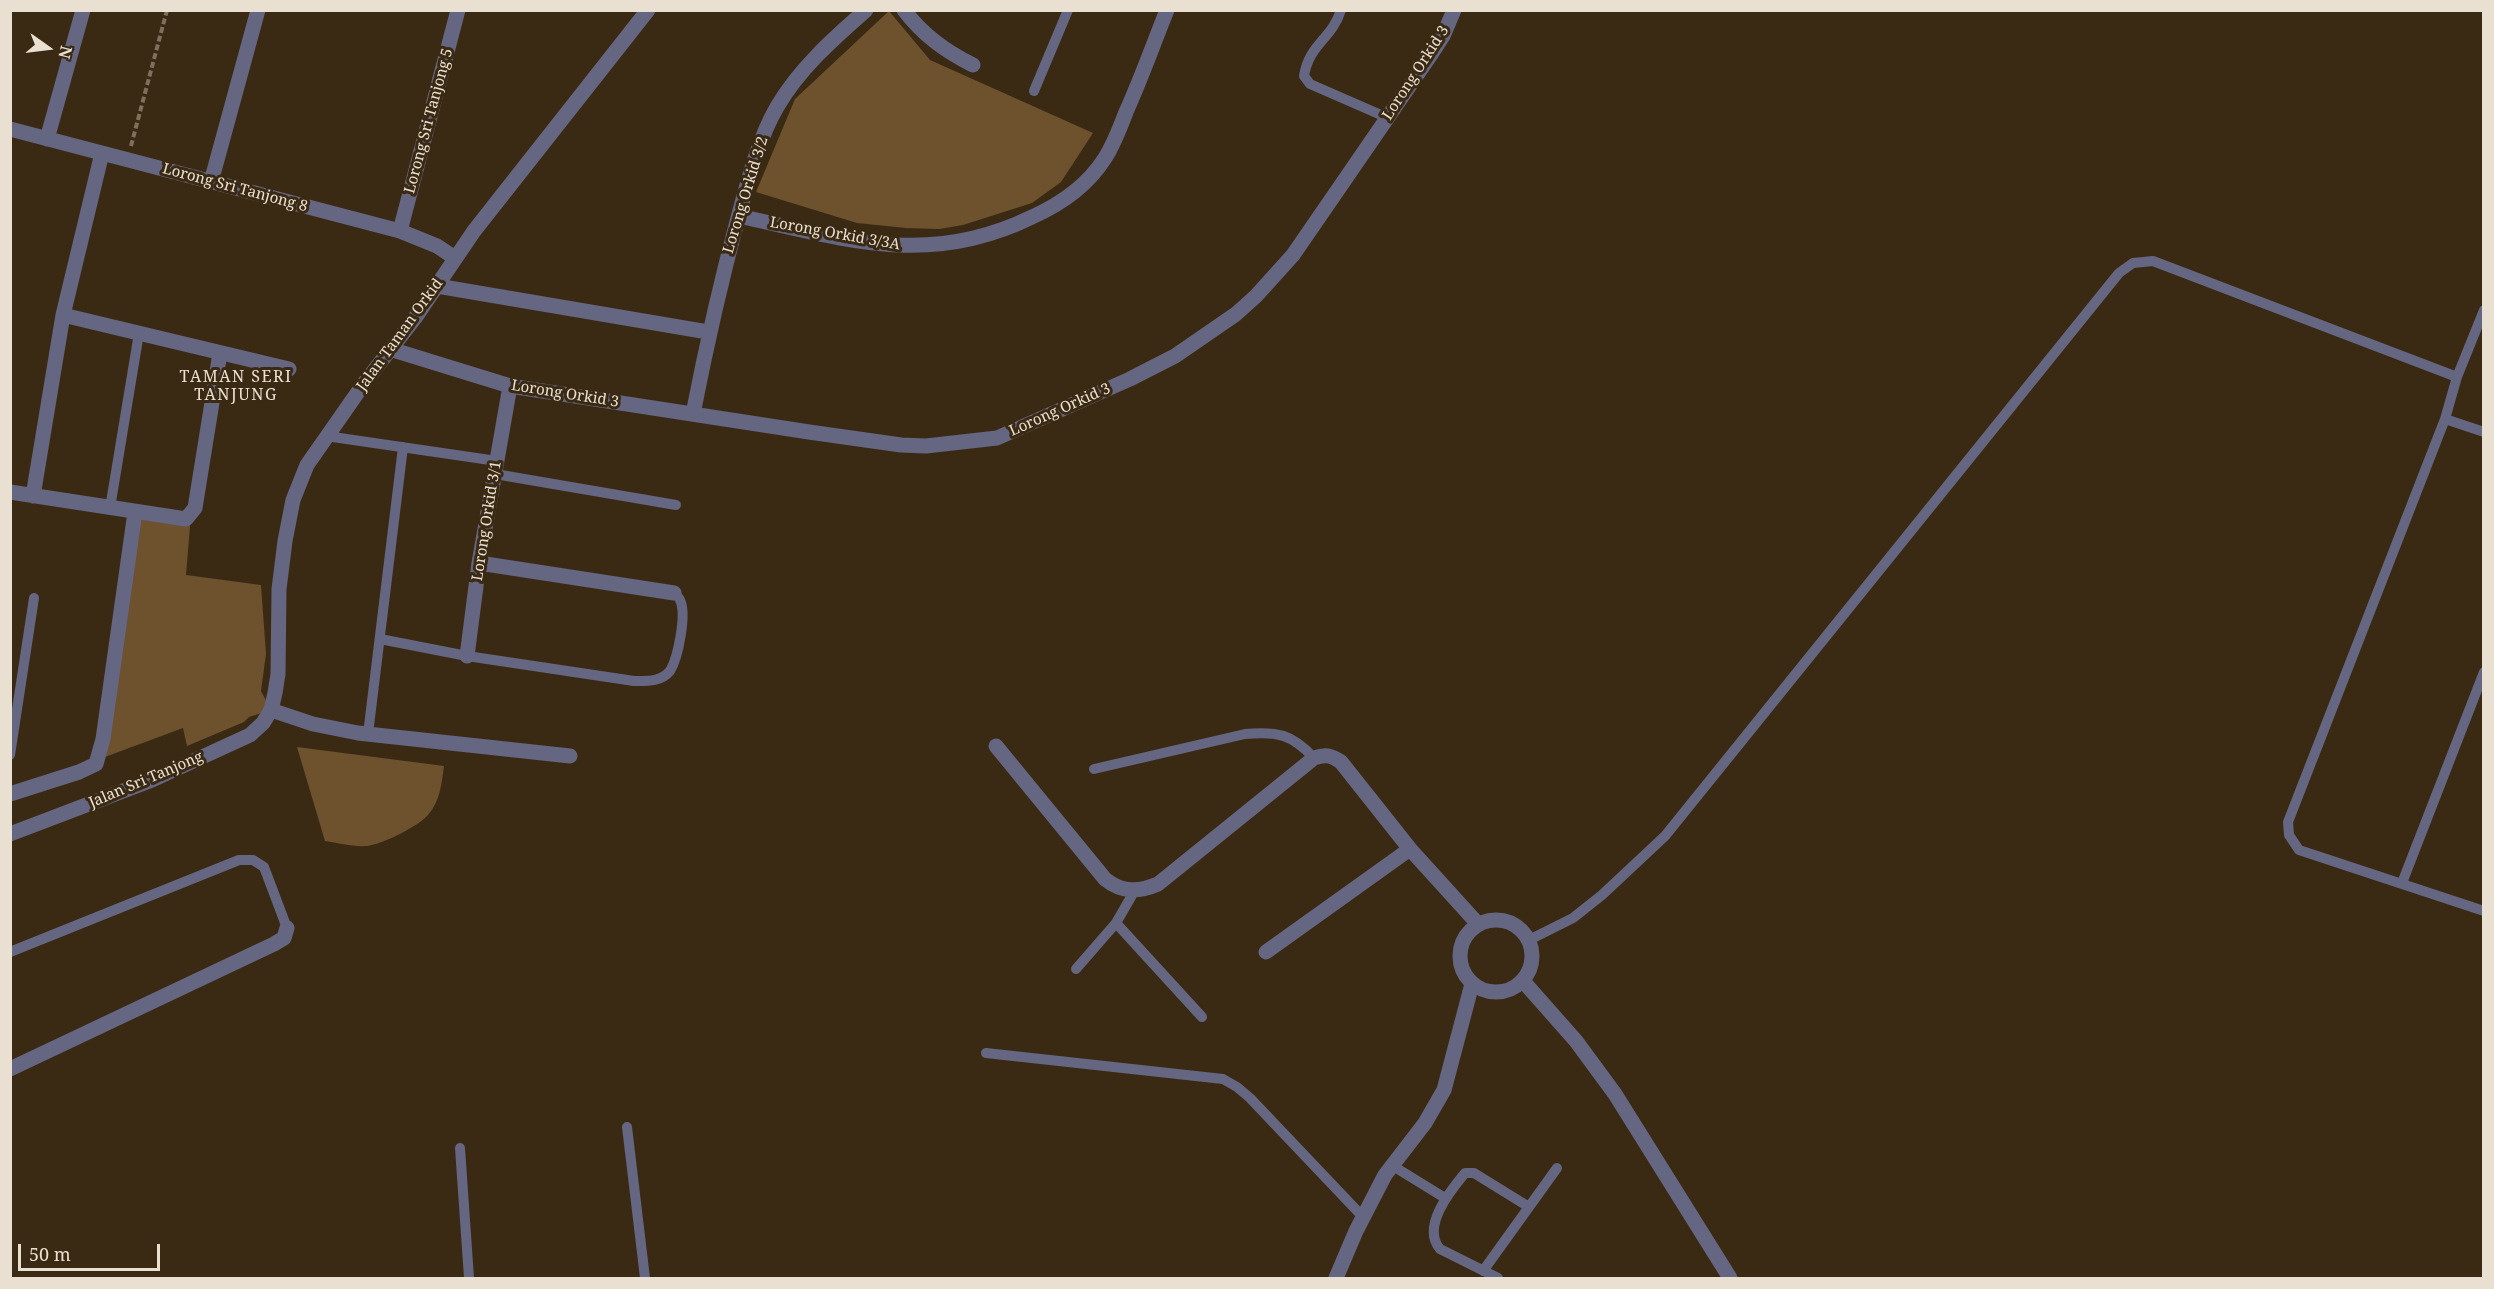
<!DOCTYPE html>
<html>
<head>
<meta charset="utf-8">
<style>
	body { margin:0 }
	#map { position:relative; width:2494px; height:1289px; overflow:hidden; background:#3b2a13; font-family:"Noto Serif",serif }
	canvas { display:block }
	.frame { position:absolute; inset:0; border:12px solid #eae0d2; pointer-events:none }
	.north { position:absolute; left:18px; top:18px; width:60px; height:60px; -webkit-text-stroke:4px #3b2a13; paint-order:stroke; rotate:104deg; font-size:16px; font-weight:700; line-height:24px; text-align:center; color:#eae0d2 }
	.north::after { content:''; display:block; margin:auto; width:21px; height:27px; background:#eae0d2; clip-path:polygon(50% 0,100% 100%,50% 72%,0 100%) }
	.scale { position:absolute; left:18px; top:1244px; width:142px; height:27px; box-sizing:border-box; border:3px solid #eae0d2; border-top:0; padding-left:8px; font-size:18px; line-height:21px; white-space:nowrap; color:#eae0d2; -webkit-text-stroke:4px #3b2a13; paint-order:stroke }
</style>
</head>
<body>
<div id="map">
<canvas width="2494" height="1289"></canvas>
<div class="frame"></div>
<div class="north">N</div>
<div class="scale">50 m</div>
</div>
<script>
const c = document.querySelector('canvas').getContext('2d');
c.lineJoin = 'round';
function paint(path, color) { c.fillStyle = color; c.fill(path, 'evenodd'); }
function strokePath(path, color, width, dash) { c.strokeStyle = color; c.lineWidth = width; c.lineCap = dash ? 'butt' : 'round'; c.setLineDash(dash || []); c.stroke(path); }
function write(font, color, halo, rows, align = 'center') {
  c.font = font + ' "Noto Serif",serif'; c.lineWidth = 6; c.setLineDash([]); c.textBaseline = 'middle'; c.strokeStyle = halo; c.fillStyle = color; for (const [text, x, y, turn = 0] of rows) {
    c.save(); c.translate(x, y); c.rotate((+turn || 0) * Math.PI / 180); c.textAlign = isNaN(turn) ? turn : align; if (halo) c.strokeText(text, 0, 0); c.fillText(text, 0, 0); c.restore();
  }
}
paint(new Path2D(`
	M889,11L930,60L1093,133L1061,182L1032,203L963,225L939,229L906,228L857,223L756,192L795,99Z
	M138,519L190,526L186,575L261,585L266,654L261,691L271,710L249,717L244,722L187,746L183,728L105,757Z
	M297,747L444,766C442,782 440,802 428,815C417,827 383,844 367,846C353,847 339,843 325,841Z`), '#6d522d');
strokePath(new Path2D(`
	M131,146L167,10`), '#7e705c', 4, [6, 3]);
strokePath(new Path2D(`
	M1341,10C1332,39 1309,44 1304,76L1310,84L1388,118
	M1034,91L1068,10
	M2484,310L2457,377L2445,419L2288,822L2289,835L2299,850L2484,911
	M2445,419L2484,432
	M326,436L497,461
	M495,474L676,505
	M110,508L139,333
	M380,639L467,656L634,681C647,681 661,682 670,671C678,658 687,614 680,600C680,599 675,593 674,593
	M368,734L403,447
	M10,755L34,598
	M1094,769L1245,734C1277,731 1292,734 1314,758
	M2402,883L2484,672
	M1116,923L1202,1017
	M1529,940L1573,918L1602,895L1665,836L2119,273L2133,263L2153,261L2457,377
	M10,952L239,860H253L264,867L287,928
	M1076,969L1116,923L1135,890
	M986,1053L1223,1079L1237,1087L1250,1098L1363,1217
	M627,1127L645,1278
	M460,1148L469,1278
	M1393,1166L1445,1198
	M1483,1271L1557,1168
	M1498,1278L1440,1249C1421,1227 1450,1191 1465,1173H1474L1529,1207`), '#656681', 10);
strokePath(new Path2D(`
	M904,10C923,35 945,51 973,65
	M10,129L400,231L437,246L455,258
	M47,139L83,10
	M211,182L258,10
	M739,216C845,239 928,268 1032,217C1061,204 1088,185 1105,158C1114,144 1120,128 1126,112C1141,79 1153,45 1167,10
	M400,231L458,10
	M437,286L708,332
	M63,315L289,369
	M390,349L510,386L809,432L901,445L926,446L997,438L1130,379L1175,356L1236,314L1256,296L1293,255L1432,53L1443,36L1454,10
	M693,414C706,347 721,281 739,214C749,178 758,140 777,107C799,69 833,39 866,10
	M10,492L186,519L195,508L220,353
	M33,496L63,315L102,153
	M479,563L674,593
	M467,656L479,563L510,386
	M271,710L313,724L358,733L570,756
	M996,746L1105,879C1122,893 1139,892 1158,884L1314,758C1325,754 1331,755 1341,762L1410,849L1478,924
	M10,794L79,772L96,764L103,739L135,512
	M10,834L152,780L250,735L263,723L271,710L275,693L278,674L279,589L285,541L293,500L307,465L365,382L415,318L474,231L648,10
	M1460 956a36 36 0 1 1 72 0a36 36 0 1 1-72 0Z
	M1266,952L1410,849
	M1523,981L1576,1041L1615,1094L1730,1278
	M10,1069L274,944L284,938L287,928
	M1336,1278L1356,1231L1385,1175L1425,1123L1444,1090L1472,984`), '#656681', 15);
write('15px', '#eae0d2', '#3b2a13', [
	["Lorong Orkid 3",1416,73,-57],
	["Lorong Sri Tanjong 5",429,121,-75],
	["Lorong Sri Tanjong 8",235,188,15],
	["Lorong Orkid 3/2",746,195,-73],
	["Lorong Orkid 3/3A",835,234,10],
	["Jalan Taman Orkid",400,335,-54],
	["Lorong Orkid 3",565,394,9],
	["Lorong Orkid 3",1060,410,-24],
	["Lorong Orkid 3/1",487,521,-81],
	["Jalan Sri Tanjong",146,780,-23]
]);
c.letterSpacing = '1.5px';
write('16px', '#eae0d2', '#3b2a13', [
	["TAMAN SERI",236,377],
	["TANJUNG",236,395]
]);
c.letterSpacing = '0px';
</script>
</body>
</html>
